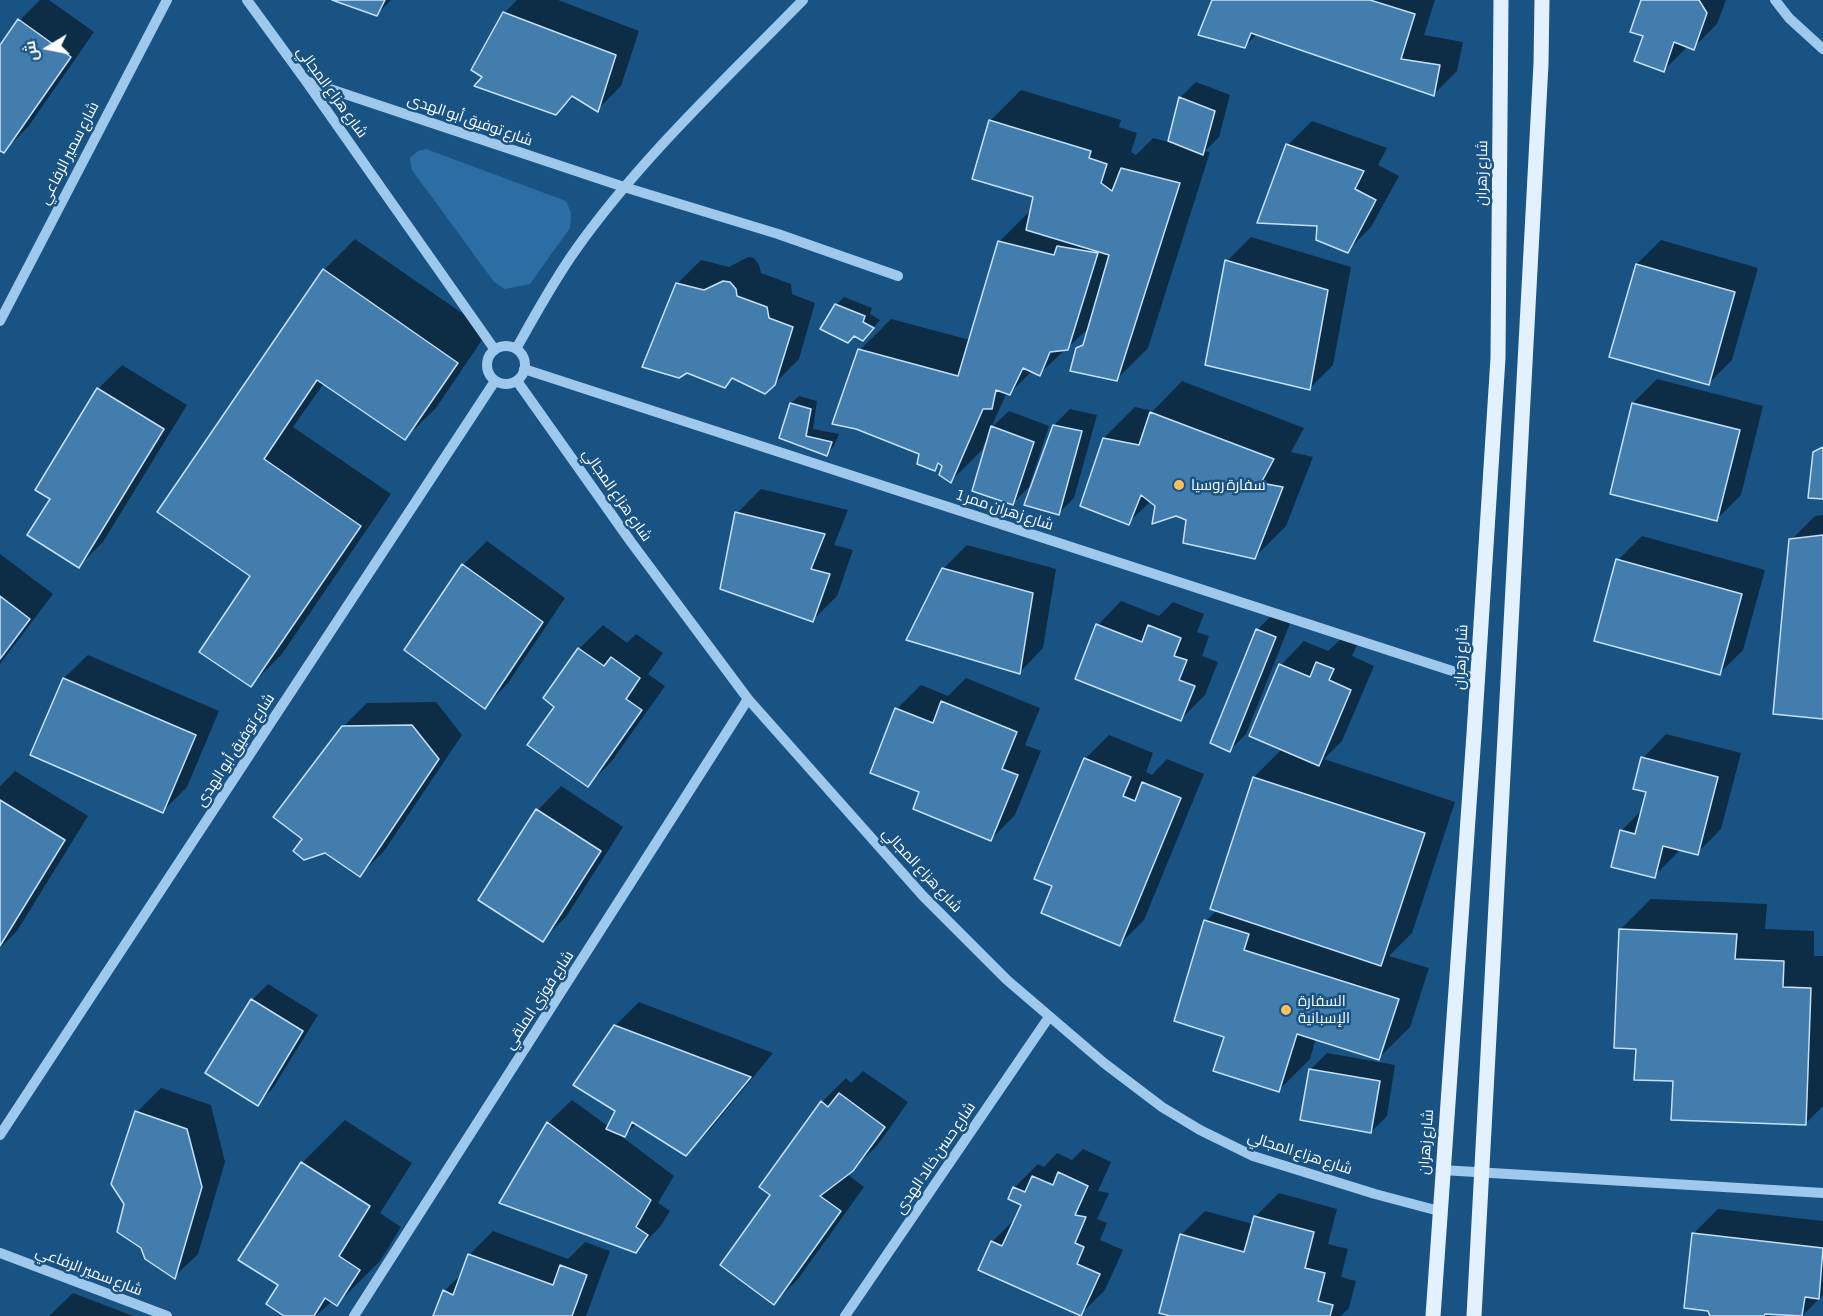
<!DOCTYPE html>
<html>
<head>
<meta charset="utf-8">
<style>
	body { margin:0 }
	#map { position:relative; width:1823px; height:1316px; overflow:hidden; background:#195384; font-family:"Asap Condensed",Cairo,sans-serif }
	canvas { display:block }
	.north { position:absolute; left:18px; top:18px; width:60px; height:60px; -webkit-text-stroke:4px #195384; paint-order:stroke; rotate:260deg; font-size:16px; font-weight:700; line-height:24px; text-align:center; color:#fff }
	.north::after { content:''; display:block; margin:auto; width:21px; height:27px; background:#fff; clip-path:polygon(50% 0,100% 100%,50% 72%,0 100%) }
</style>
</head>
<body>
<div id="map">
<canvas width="1823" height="1316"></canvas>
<div class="north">ش</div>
</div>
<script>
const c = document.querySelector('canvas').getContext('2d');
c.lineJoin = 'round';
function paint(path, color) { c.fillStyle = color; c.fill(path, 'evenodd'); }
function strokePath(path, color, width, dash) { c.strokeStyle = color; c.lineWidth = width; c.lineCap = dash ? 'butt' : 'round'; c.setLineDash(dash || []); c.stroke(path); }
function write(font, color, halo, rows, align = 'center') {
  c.font = font + ' "Asap Condensed",Cairo,sans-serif'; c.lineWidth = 5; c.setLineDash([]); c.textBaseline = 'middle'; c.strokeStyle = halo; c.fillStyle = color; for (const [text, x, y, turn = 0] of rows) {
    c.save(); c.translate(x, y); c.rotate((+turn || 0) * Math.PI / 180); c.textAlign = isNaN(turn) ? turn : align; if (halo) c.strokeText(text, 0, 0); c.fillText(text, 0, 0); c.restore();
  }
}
paint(new Path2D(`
	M426,149L566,201L571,213L570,228L530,284L505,289L494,282L412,170L410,158L418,151Z`), '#2c6da3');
paint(new Path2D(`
	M40,0H49L94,32L28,127L4,151L0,150V48L20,20Z
	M336,0H391L377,14Z
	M517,0H558L639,31L621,86L597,110L574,96L556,114L484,76L504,13Z
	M1213,0H1435L1424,35L1463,42L1457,71L1433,95L1257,34L1245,46Z
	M1643,0H1726L1717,24L1693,48L1688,46L1664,70Z
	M1196,82L1230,95L1219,137L1205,151L1210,152L1148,348L1117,379L1078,349L1085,342L1090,327L1039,374L1032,371L1010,393L1007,392L991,428L1009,411L1049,426L1029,487L1013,503L989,439L987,438L982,450L951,481L944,465L941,463L935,469L921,453L860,350L891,319L970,340L1000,241L1031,210L1035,196L990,121L1021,90L1121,120L1119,127L1137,133L1131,152L1136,155L1153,138L1169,142L1180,98Z
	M1312,121L1387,148L1378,165L1399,176L1371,227L1347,251L1318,225L1288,145Z
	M1251,237L1351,267L1333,365L1309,389L1227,261Z
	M355,239L488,331L436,408L405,438L324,383L293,427L391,494L282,654L251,685L252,576L159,512L324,270Z
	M1661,240L1758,268L1732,360L1708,384L1637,264Z
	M748,257L754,258L759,265L761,273L791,284L792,294L815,303L799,359L774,384L734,377L724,386L677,284L701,260L729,267Z
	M844,297L872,308L870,314L880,320L871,331L836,305Z
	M122,365L187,405L103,542L79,566L98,389Z
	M1657,379L1763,406L1741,495L1717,519L1611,493L1633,403Z
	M1182,381L1304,428L1291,452L1313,457L1286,526L1255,557L1188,519L1157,506L1151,501L1128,523L1104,438L1135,407L1153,411Z
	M799,396L817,401L813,429L839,434L834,446L826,454L781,437L791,403Z
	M1070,409L1097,415L1074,498L1058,514L1054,425Z
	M761,489L848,510L834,545L853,550L837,596L813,620L737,513Z
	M1823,515V717L1791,540L1815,516Z
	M1642,536L1765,570L1743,650L1719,674L1618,560Z
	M487,541L565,598L508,683L485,707L463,565Z
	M967,545L1056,569L1043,648L1020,672L943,569Z
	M0,554L53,594L0,664Z
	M1121,601L1159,616L1173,602L1204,614L1197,632L1209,636L1202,656L1218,662L1205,695L1181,719L1077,678L1098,625Z
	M1273,614L1291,621L1246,734L1230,750L1257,630Z
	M603,625L627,643L636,634L663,653L648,674L665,686L611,762L588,785L556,706L579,649Z
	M1341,639L1357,645L1352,656L1374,666L1342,741L1324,759L1455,802L1412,933L1389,956L1429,968L1410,1027L1379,1058L1316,1038L1310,1059L1279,1090L1226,1036L1206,921L1217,910L1211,908L1254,777L1282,749L1281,665L1304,641L1328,651Z
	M88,655L219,711L187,787L163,811L32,755L64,678Z
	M966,678L1040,708L1025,745L1041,751L1015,815L991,839L921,791L897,709L921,685L948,696Z
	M436,702L462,735L384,851L360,875L304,839L343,727L367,703Z
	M1666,734L1741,753L1721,829L1697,853L1679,848L1678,852L1654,876L1621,831L1643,809L1648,791L1643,758Z
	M1109,735L1153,753L1146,772L1152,775L1167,759L1204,774L1144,920L1120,944L1054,886L1085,759Z
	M15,771L88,816L17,931L0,948V786Z
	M561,786L623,827L566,917L542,940L538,810Z
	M1651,899L1767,904L1765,929L1814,931V956H1823V1106L1805,1124L1638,1048L1620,930Z
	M268,984L318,1015L273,1088L257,1104L207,1073L252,1000Z
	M639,1002L773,1053L709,1131L685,1154L637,1123L625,1135L617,1133L674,1176L658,1203L670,1211L660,1227L636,1251L548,1123L572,1100L609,1127L617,1111L615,1026Z
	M1327,1053L1395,1065L1387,1116L1371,1132L1311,1069Z
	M863,1071L908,1102L877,1146L847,1174L864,1187L798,1279L774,1303L772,1195L822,1102L846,1078L851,1083Z
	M161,1088L211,1105L225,1162L198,1254L174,1277L126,1203L137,1112Z
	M345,1120L412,1163L380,1213L401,1227L380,1261L337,1304L332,1301L316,1316H287L280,1285L302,1163Z
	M1083,1149L1111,1162L1098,1191L1109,1193L1097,1219L1107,1223L1100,1240L1123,1250L1105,1290L1081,1314L992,1242L1016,1218L1022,1204L1014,1188L1038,1164L1044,1167L1057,1153L1072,1160Z
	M1279,1193L1337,1209L1328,1244L1348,1249L1341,1277L1356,1281L1349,1308L1341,1316H1176L1181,1235L1205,1211L1253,1224L1255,1217Z
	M1718,1209L1823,1221V1295L1802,1316L1772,1313L1769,1316H1712L1694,1233Z
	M493,1231L568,1259L585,1242L610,1251L586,1316H435L444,1291L463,1273L469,1255Z
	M73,1293L133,1316H49Z`), '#0007');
const building = new Path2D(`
	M332,0H385L377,16Z
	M1212,0H1370L1415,14L1401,59L1440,65L1434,96L1251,33L1245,48L1198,35Z
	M1641,0H1699L1707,13L1694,50L1674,42L1664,72L1634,61L1643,36L1630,32Z
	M503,12L616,55L598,112L572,96L556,115L474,86L482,77L471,70Z
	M18,19L71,57L4,153L0,151V45Z
	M1179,97L1215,111L1203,155L1168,141Z
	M989,120L1091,151L1089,158L1107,164L1101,183L1112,191L1121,168L1180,183L1117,381L1070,371L1076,348L1083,345L1109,255L1026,230L1033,197L972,179Z
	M1286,144L1364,171L1355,189L1376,200L1348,253L1316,240L1317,226L1257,223Z
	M998,241L1054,255L1057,246L1098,253L1068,350L1050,352L1040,376L1023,368L1010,395L996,390L992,409H983L951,483L939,475L942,466L938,463L935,471L917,464L919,454L856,429L832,424L858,349L958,376Z
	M1225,260L1328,290L1310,390L1205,365Z
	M1636,264L1735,292L1709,385L1609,357Z
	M323,269L458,363L405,440L317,380L264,459L361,526L251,687L199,652L250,576L157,512Z
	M723,281L730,282L736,289L737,296L767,307L769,318L793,327L775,385L765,394L732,378L725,388L687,373L679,378L642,367L676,283L704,290Z
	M835,304L865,316L863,322L874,328L863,341L854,336L848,343L820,329Z
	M97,388L164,429L79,568L27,535L50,499L35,490Z
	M790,403L811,409L806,436L832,442L827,456L779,438Z
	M1632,403L1740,430L1717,521L1610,494Z
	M1150,412L1274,459L1261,483L1283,487L1255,559L1183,543L1186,520L1176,516L1152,524L1155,506L1141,495L1129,525L1080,506L1103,438L1139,445Z
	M1053,425L1082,431L1059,515L1024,505Z
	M991,426L1034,442L1013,505L972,491Z
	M1823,447V499L1808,498L1813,452Z
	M735,512L825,534L811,569L830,574L813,622L720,589Z
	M1823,535V719L1773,714L1789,539Z
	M1616,559L1742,594L1720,675L1594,641Z
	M462,564L543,622L485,709L404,650Z
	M942,568L1033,593L1020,674L906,640Z
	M0,596L30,619L0,659Z
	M1096,624L1142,642L1148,625L1181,638L1174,656L1187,660L1179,680L1195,686L1181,721L1075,679Z
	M1256,629L1276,637L1230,752L1210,743Z
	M578,648L604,666L611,657L640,678L626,699L642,710L588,787L527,745L554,707L543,698Z
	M1316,662L1334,669L1329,680L1351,690L1319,766L1249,736L1279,664L1310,677Z
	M63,678L196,735L163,813L30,755Z
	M941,701L1017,732L1002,769L1018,775L991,841L913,809L919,792L870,773L895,708L933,723Z
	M412,725L439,759L360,877L325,853L304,860L293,851L302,839L273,817L342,726Z
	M1641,757L1718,777L1698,855L1663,846L1655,878L1611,867L1620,830L1635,834L1646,792L1633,789Z
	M1084,758L1131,777L1123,796L1135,801L1142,782L1181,798L1120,946L1041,913L1052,886L1034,879Z
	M1253,777L1425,833L1381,966L1210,909Z
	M0,800L65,840L0,946Z
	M536,809L601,851L543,942L478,900Z
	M1204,920L1249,934L1244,950L1399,999L1379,1060L1297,1034L1279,1092L1213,1071L1224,1037L1174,1021Z
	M1619,929L1737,934L1735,959L1784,961L1783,987L1811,988L1806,1125L1671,1120L1673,1081L1634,1080L1636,1049L1614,1048Z
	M251,999L303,1031L258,1106L205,1073Z
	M614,1025L751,1077L686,1156L632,1122L625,1137L606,1129L615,1111L573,1085Z
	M1309,1069L1380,1081L1371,1133L1300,1120Z
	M839,1093L885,1127L853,1171L820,1196L841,1211L774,1305L720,1265L770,1195L759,1187L821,1101L828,1107Z
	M135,1111L187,1129L202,1187L175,1279L145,1259L141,1248L117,1232L124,1204L111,1184Z
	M547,1122L651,1200L636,1227L648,1235L636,1253L499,1203Z
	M301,1162L370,1206L339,1256L360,1270L337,1306L325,1298L314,1316H284L266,1304L278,1285L238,1260Z
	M1058,1172L1088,1186L1075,1215L1086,1217L1075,1243L1084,1247L1077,1264L1100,1274L1081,1316L978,1270L991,1241L1002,1246L1021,1205L1008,1199L1013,1187L1025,1192L1032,1176L1053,1185Z
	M1254,1216L1314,1232L1305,1268L1325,1273L1318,1301L1333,1305L1330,1316H1170L1159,1313L1180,1234L1244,1252Z
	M1692,1233L1823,1248L1819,1299L1805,1297L1802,1316L1765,1314L1764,1316H1710L1708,1311L1684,1308Z
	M468,1254L553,1285L560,1265L587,1275L572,1316H433L443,1290L453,1295Z`);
paint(building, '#427dad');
strokePath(building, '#c4e1f9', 1.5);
strokePath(new Path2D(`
	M247,0L306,81L495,350
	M1775,0L1789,18L1823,49
	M306,81L624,187L778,234L898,276
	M0,321L167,0
	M487 365a19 19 0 1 1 38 0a19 19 0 1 1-38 0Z
	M516,349C535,315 554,280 577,248C642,157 725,80 803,0
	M524,369L1477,679
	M517,381L631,542L748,699L923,896L1007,980L1104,1063L1162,1107L1200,1130L1253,1156L1375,1194L1439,1211
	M0,1135L495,381
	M1442,1170L1823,1193
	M0,1253L167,1316
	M354,1316L748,699
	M845,1316L1049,1017`), '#9ec9ec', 10);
strokePath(new Path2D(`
	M1433,1316L1474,734L1498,358L1501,0
	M1474,1316L1541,64L1542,0`), '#e3f1ff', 15);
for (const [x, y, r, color] of [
	[1179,485,6,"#ffbe5a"],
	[1286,1010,6,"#ffbe5a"]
]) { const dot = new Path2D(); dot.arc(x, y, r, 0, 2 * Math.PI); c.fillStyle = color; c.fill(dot); strokePath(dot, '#195384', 2); }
write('15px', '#fff', '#195384', [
	["شارع هزاع المجالي",332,92,54],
	["شارع توفيق أبو الهدى",470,120,19],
	["شارع سمير الرفاعي",69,153,-63],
	["شارع زهران",1482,173,-89],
	["شارع هزاع المجالي",617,495,55],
	["شارع زهران ممر 1",1005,510,18],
	["شارع زهران",1461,657,-87],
	["شارع توفيق أبو الهدى",235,750,-57],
	["شارع هزاع المجالي",922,870,47],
	["شارع فوزي الملقي",539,1000,-57],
	["شارع زهران",1426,1142,-86],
	["شارع هزاع المجالي",1300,1153,18],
	["شارع حسن خالد الهدى",935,1158,-56],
	["شارع سمير الرفاعي",89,1271,21]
]);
write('15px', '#fff', '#195384', [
	["سفارة روسيا",1191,485],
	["السفارة",1298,1001],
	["الإسبانية",1298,1018]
], 'left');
</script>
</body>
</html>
